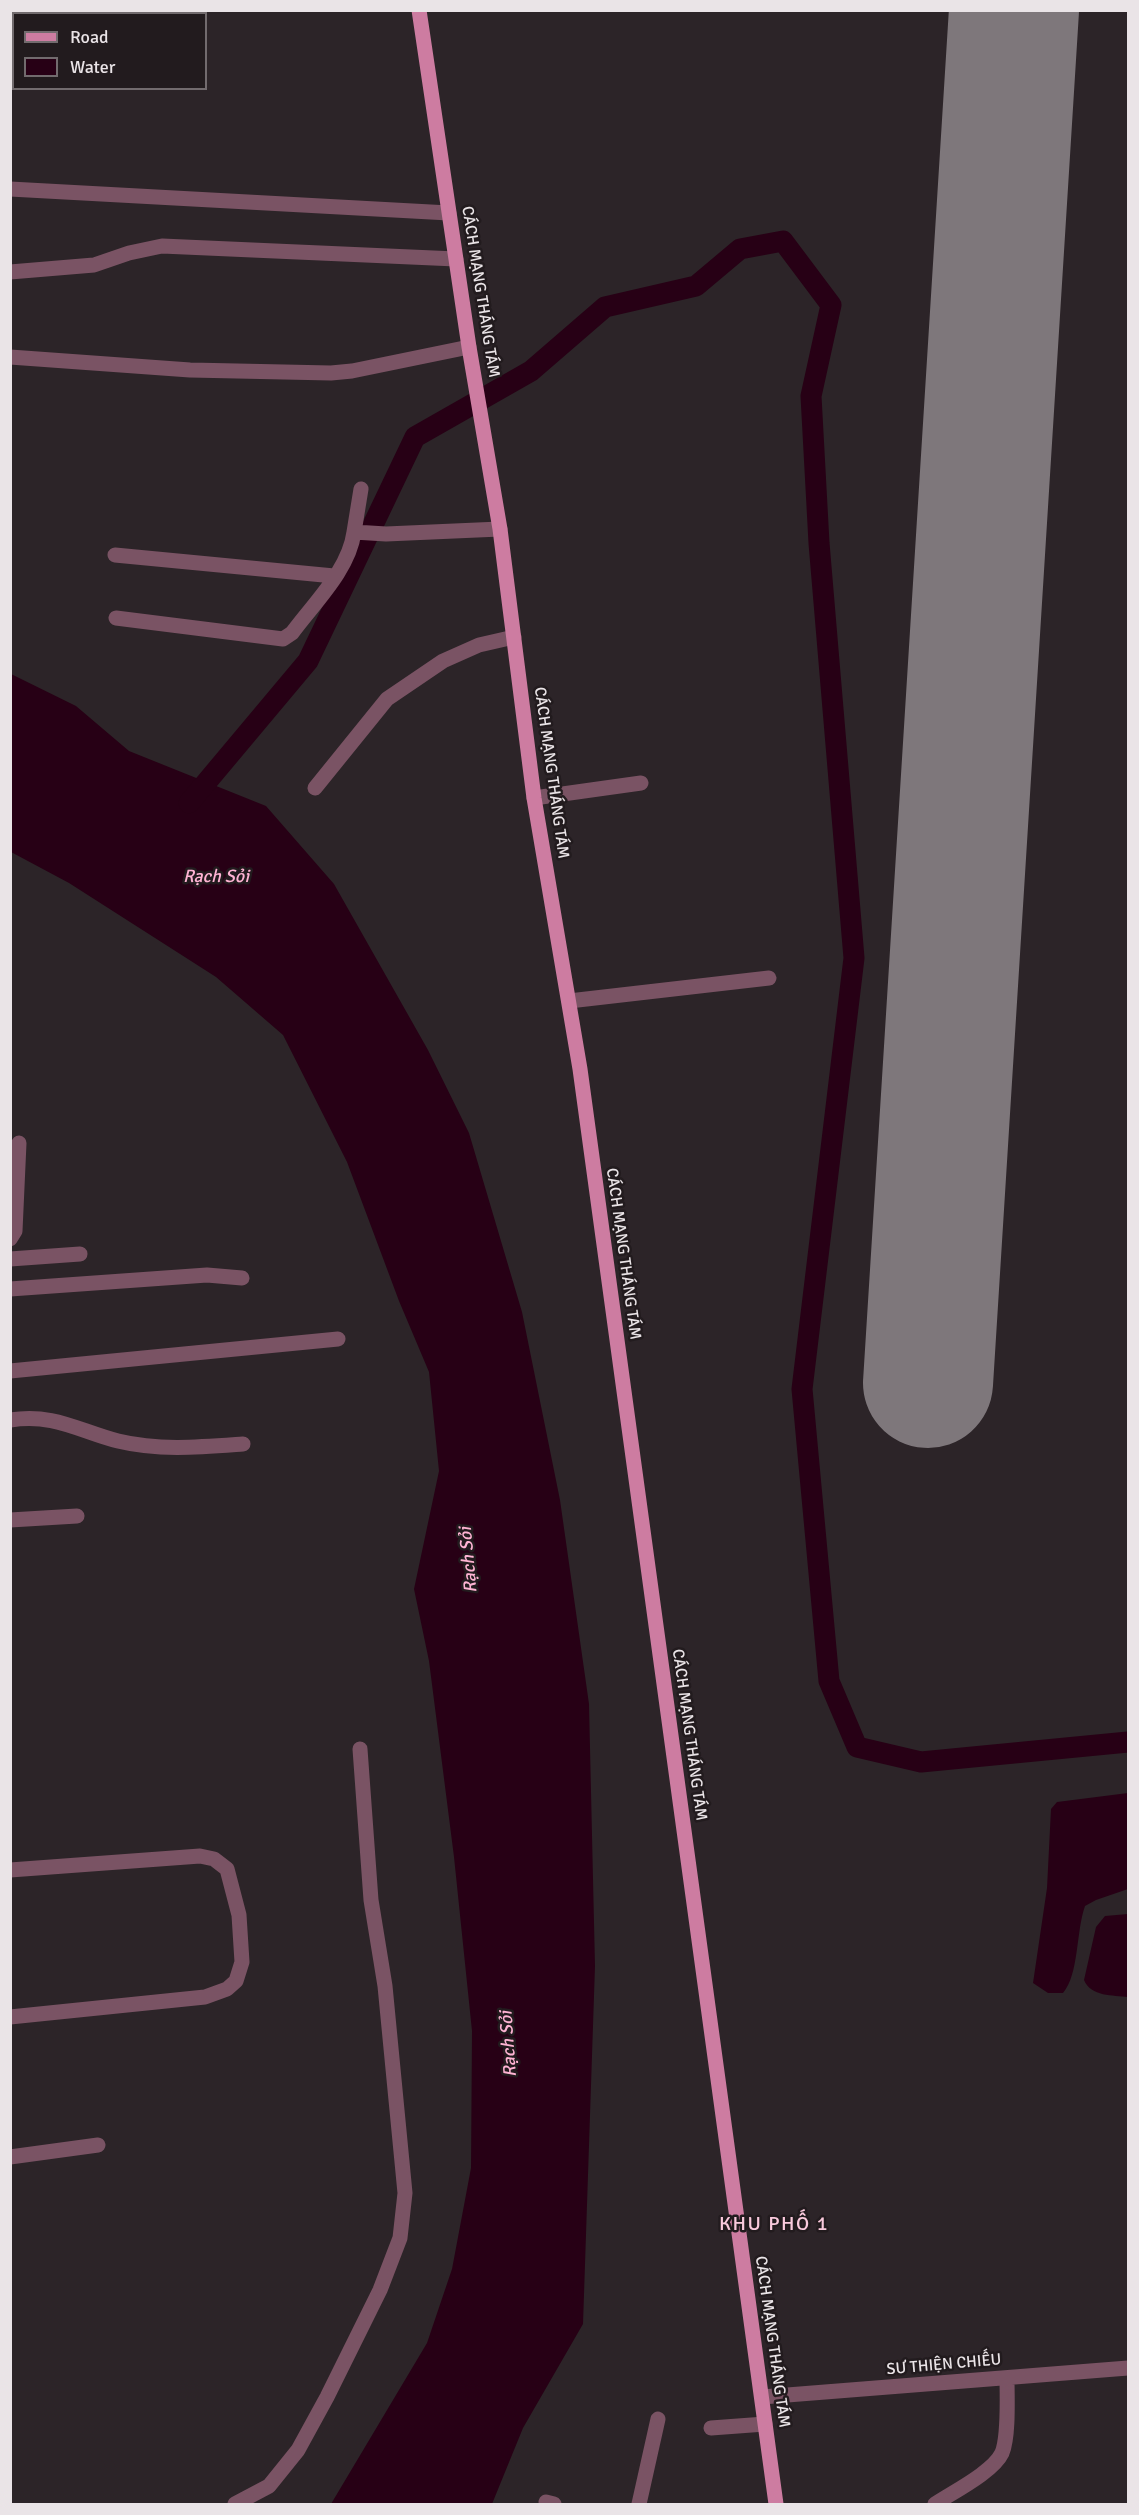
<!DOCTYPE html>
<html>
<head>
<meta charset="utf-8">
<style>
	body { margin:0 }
	#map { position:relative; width:1139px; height:2515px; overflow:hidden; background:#2c2428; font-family:Signika,sans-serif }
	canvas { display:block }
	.frame { position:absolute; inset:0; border:12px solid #eae4e7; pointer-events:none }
	.legend { position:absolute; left:12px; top:12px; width:195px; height:78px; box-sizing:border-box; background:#221b1e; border:2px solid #726b6e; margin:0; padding:8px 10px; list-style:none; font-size:18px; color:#eae4e7 }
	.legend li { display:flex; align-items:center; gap:12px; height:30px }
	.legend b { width:30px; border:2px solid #726b6e }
</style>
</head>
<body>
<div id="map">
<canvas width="1139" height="2515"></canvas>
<div class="frame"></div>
<ul class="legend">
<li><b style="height:8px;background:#cd7ca1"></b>Road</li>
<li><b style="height:16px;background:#270015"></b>Water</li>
</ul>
</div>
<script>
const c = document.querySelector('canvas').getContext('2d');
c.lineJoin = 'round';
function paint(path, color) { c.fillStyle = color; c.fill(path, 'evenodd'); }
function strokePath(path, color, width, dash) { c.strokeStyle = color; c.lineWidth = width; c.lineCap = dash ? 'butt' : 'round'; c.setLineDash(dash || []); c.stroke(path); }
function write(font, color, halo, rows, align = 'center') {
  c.font = font + ' Signika,sans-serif'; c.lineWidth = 5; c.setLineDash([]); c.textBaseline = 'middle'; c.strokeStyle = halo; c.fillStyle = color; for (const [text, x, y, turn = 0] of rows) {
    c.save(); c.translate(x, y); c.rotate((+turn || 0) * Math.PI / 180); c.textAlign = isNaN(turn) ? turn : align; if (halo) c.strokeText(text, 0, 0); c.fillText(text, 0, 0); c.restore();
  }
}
paint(new Path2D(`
	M11,674L76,706L129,751L266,806L334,884L428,1050L469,1133L522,1312L560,1500L589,1704L595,1966L583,2324L523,2428L492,2504H331L427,2343L452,2269L471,2168L472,2031L454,1857L429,1661L414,1589L439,1471L429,1372L399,1301L347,1162L283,1035L216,977L69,883L11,852Z
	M1128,1793V1889L1096,1900L1085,1906C1076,1931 1079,1975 1063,1993H1048L1033,1983L1047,1888L1051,1809L1057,1802Z
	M1128,1914V1997C1113,1995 1091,1997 1084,1980L1096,1927L1105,1916Z`), '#270015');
strokePath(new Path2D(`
	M189,803L308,661L415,437L531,371L605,307L696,286L740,249L783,241L831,305L811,396L819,543L854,958L802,1389L829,1681L857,1747L921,1762L1128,1742`), '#270015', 21);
strokePath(new Path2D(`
	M928,1383L1014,10`), '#7e777b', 130);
strokePath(new Path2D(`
	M10,189L449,213
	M10,272L94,265L129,253L162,246L456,259
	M10,357L190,370L331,373L352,371L469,347
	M354,532L361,489
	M115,555L334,576
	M116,618L283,639L292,633C314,603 349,570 354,532L386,534L500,529
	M315,788L387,699L443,661L479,645L514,637
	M534,798L641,783
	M569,1001L769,978
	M10,1239L15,1231L19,1143
	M10,1259L80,1254
	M10,1289L207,1275L242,1278
	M10,1371L338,1339
	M10,1420C54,1413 79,1431 118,1441C159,1451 202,1447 243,1444
	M10,1520L77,1516
	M10,1870L200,1856L214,1859L227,1869L239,1915L242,1962L236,1981L227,1989L205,1997L10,2017
	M10,2157L98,2145
	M762,2397L1128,2368
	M711,2428L765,2424
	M546,2502L554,2504
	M235,2504L269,2486L298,2450L327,2397L380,2290L400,2238L405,2193L385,1986L371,1900L360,1749
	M639,2504L658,2419
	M935,2504C953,2492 993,2472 1002,2453C1009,2436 1007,2396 1007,2378`), '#7a5364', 15);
strokePath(new Path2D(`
	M419,10L469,347L500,529L534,798L580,1069L776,2504`), '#cd7ca1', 15);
write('16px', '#eae4e7', '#221b1e', [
	["CÁCH MẠNG THÁNG TÁM",480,292,81],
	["CÁCH MẠNG THÁNG TÁM",551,773,82],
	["CÁCH MẠNG THÁNG TÁM",623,1254,82],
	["CÁCH MẠNG THÁNG TÁM",689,1735,82],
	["CÁCH MẠNG THÁNG TÁM",772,2342,82],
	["SƯ THIỆN CHIẾU",944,2365,-5]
]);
write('italic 18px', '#feb3d3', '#221b1e', [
	["Rạch Sỏi",216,877],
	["Rạch Sỏi",469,1560,-95],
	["Rạch Sỏi",509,2044,-94]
]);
c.letterSpacing = '1.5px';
write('20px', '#facadd', '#221b1e', [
	["KHU PHỐ 1",774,2225]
]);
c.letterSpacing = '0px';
</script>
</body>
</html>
